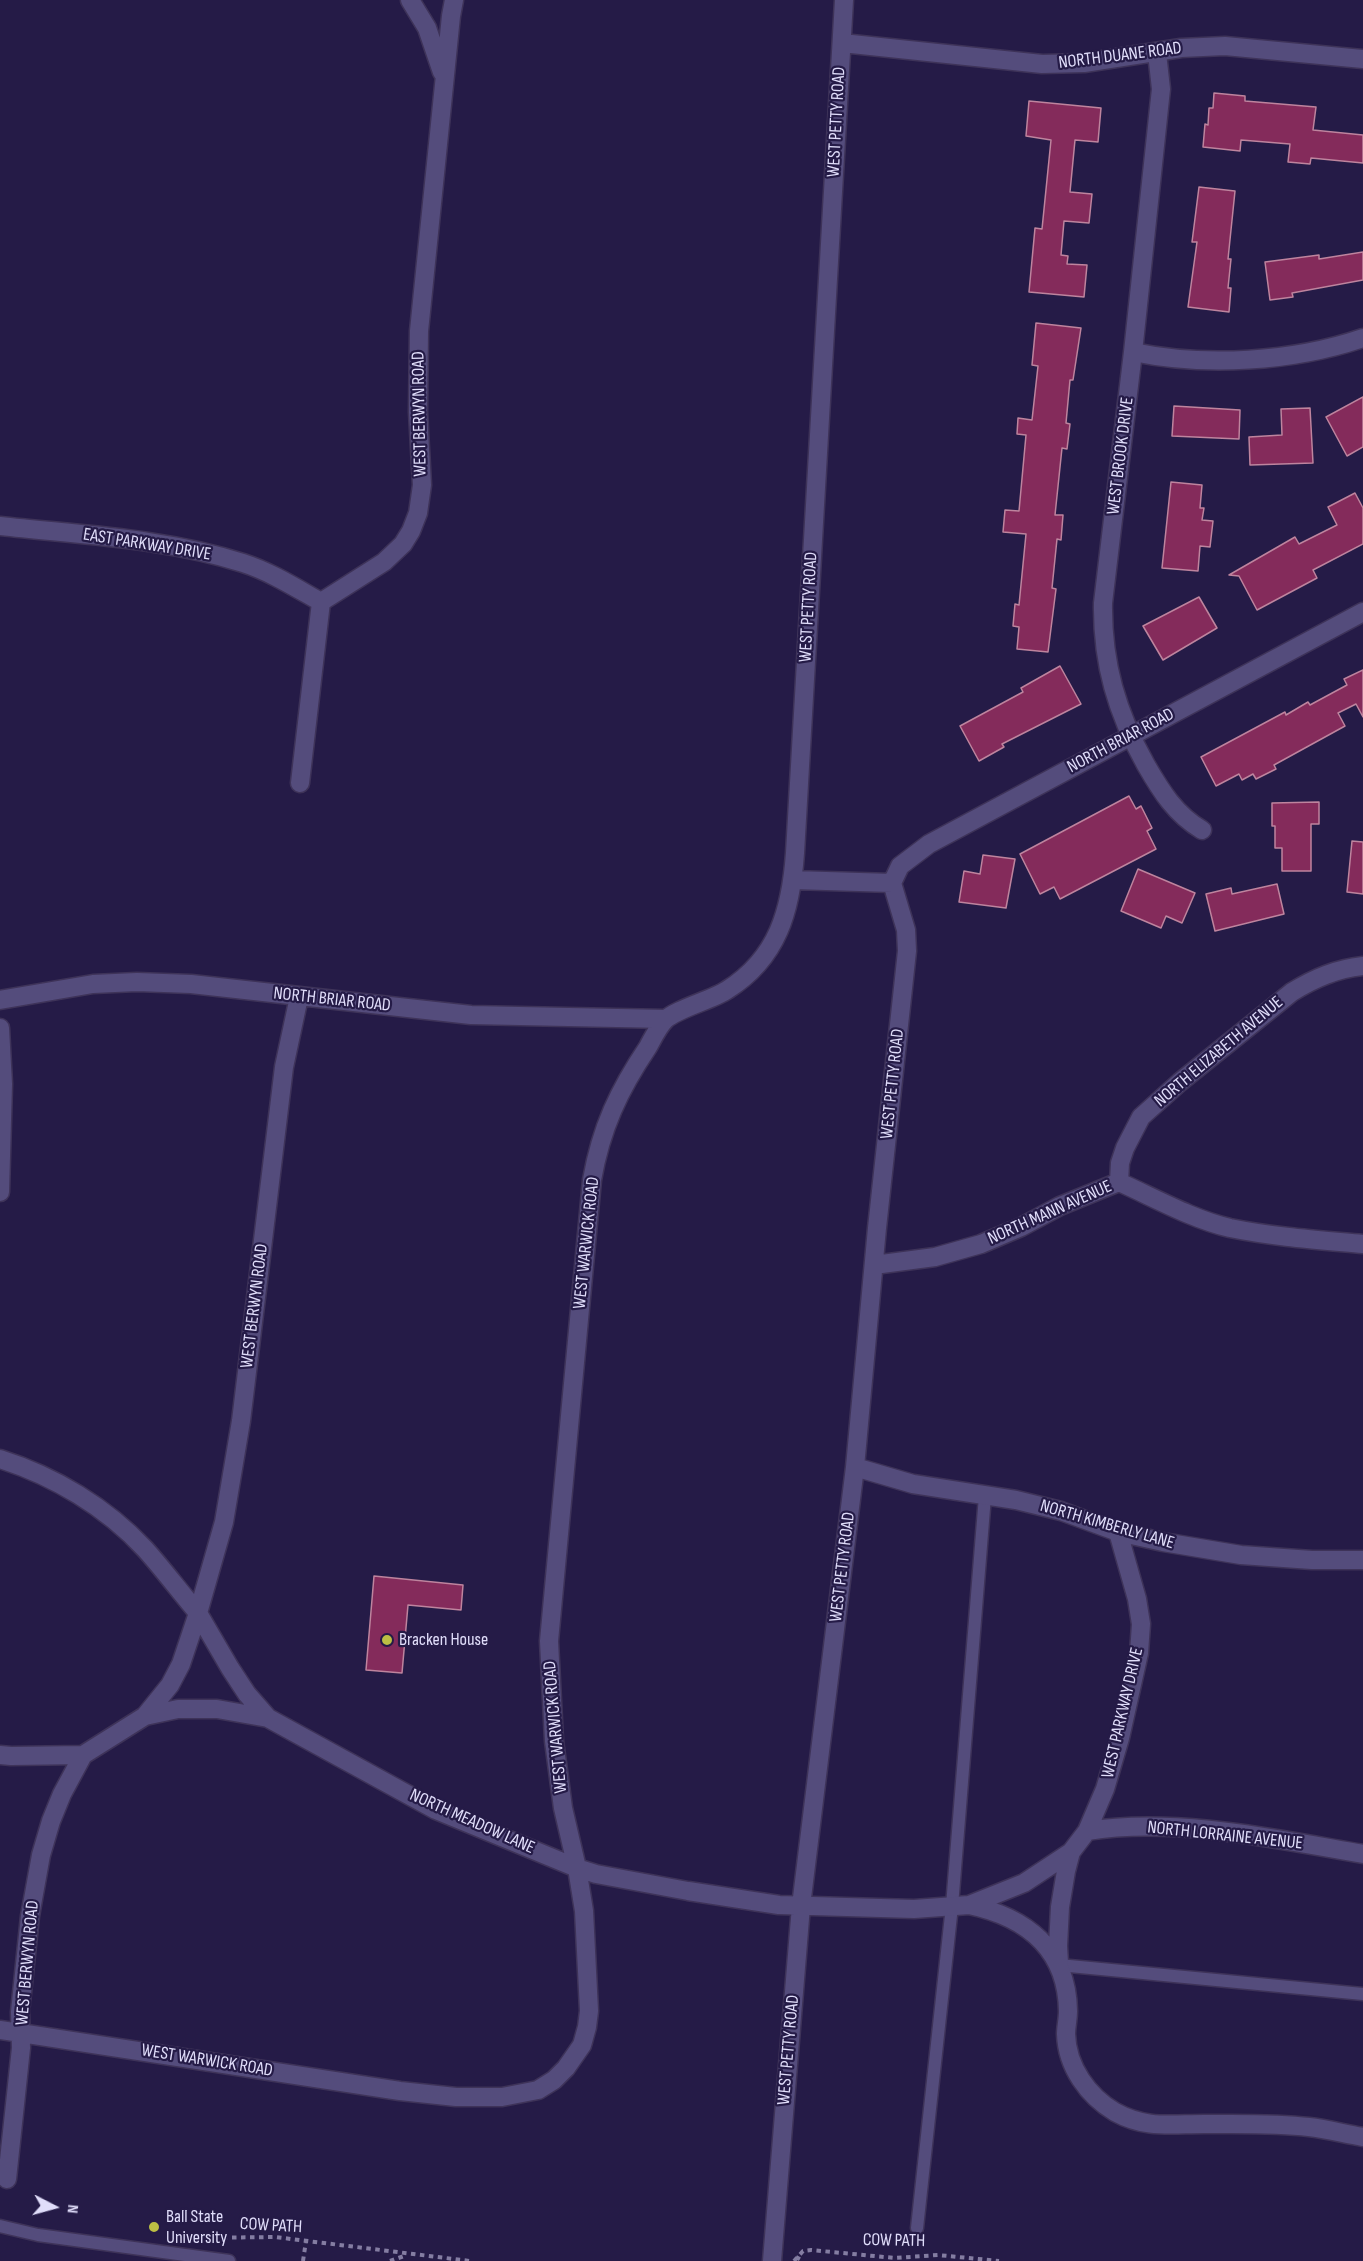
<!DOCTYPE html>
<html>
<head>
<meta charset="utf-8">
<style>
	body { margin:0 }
	#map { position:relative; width:1363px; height:2261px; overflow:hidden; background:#251b47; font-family:"Sofia Sans Condensed",sans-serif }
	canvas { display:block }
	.north { position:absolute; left:24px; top:2177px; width:60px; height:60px; -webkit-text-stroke:4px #251b47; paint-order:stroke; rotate:96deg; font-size:16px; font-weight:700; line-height:24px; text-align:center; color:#e0ddfa }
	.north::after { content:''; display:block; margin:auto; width:21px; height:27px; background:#e0ddfa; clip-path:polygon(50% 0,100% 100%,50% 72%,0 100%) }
</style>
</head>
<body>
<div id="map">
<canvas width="1363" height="2261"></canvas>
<div class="north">N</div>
</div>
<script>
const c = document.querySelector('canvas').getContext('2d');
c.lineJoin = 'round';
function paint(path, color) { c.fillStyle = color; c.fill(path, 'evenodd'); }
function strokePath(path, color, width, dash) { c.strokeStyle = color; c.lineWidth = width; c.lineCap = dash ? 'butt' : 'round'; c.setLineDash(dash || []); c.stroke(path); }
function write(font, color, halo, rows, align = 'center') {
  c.font = font + ' "Sofia Sans Condensed",sans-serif'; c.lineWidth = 4.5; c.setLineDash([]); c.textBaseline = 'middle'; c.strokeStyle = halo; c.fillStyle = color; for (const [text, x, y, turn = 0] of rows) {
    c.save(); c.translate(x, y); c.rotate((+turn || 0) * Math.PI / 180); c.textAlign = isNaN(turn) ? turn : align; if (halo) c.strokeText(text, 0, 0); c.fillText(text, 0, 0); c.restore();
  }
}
const building = new Path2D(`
	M1214,93L1245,96V101L1316,107L1313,130L1363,135V163L1311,158L1310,164L1288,162L1290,144L1241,140L1240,151L1203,147L1205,124L1208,125L1209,108H1213Z
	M1029,101L1101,108L1098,142L1075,140L1070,192L1092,194L1089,223L1064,221L1061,255L1068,256L1067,264L1087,265L1084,297L1029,292L1035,228L1042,229L1051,140L1026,136Z
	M1199,187L1235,191L1228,259H1231L1228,288H1231L1229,312L1188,307L1197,242H1192Z
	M1363,252V280L1292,293L1293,297L1270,300L1265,262L1319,255V259Z
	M1036,323L1081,328L1073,380H1070L1066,423L1070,424L1067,449L1062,448L1055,515H1063L1061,540L1057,539L1052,588L1056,589L1048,652L1017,649L1019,627L1013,626L1015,604L1019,605L1026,534L1003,532L1005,510L1019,511L1026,435L1017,434L1018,418L1032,420L1038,366L1032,365Z
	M1363,397V447L1347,456L1326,417Z
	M1174,406L1240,410L1239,439L1172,436Z
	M1310,408L1313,463L1250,465L1249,437L1282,435L1281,409Z
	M1171,482L1202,485L1200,508H1204L1202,520L1213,521L1210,547L1200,546L1198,571L1162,568Z
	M1355,493L1363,508V544L1313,570L1317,578L1257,610L1239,576L1229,575L1295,537L1299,544L1337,525L1328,507Z
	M1199,597L1217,628L1163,660L1143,626Z
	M1060,666L1081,704L1002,744L1004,747L979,761L960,726L1023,692L1021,688Z
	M1363,670V717L1356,704L1338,713L1345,726L1274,765L1276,769L1256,779L1253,774L1242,780L1239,774L1216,786L1201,757L1285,712L1286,715L1308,702L1310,705L1347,685L1344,679Z
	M1129,796L1136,809L1141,806L1152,828L1147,831L1156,849L1060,899L1054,887L1040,894L1020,854Z
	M1319,802V824H1311V871H1282V848H1275V826H1272V803Z
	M1352,841L1363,842V894L1347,892Z
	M983,855L1015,859L1006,908L959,902L964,871L980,874Z
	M1138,869L1195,893L1182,923L1166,916L1161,928L1121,911Z
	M1277,884L1284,914L1215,931L1206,894L1231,888L1232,894Z
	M374,1576L463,1585L461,1610L408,1605L402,1673L366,1670Z`);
paint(building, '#842b5b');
strokePath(building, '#be849e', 1.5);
const lane = new Path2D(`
	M1059,1965L1363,1994
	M0,2226L38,2235L229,2261
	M917,2228L952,1906L985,1496`);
const street = new Path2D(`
	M410,0L427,28L442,72
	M842,43L1042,64L1084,63L1181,48L1225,46L1363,59
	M1157,53L1161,89L1133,352L1103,603C1102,663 1117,713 1146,765C1161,791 1175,814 1202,830
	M1133,352C1205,367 1293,362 1363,338
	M0,526C81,535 165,538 243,563C271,572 296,588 321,602
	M300,783L321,602L384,562L403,544L411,531L418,513L422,485L418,412L419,331L451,16L454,0
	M793,880L892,883
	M892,883L900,866L929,844L1363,612
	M0,1000L93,984L137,982L191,984L471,1015L666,1019
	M0,1028L3,1084L0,1192
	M1119,1182L1120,1163L1125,1148L1141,1117L1180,1082L1292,992C1315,978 1336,969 1363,966
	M874,1265L935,1257L981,1244L1021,1227L1060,1206L1119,1182C1155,1198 1192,1219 1230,1228C1274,1237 1319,1240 1363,1244
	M0,1459C54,1476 106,1507 145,1549C163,1569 180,1592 198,1613L181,1664L170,1685L145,1716
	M855,1467L913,1484L1016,1500L1061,1511L1118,1532L1163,1542L1241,1555L1312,1560H1363
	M268,1718L247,1694L230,1668L198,1613L224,1522L241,1421L284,1067L299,997
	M0,1755L11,1756L83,1755L145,1716L178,1709H217L268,1718L436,1810L577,1868L596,1874L688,1891L779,1905L914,1909L969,1905L1024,1883L1071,1852
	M1087,1831C1175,1817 1276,1839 1363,1854
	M969,1905C1026,1917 1067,1949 1068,2011C1068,2019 1066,2027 1066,2034C1067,2067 1088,2096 1115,2112C1146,2129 1170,2124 1204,2124C1238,2124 1276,2123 1309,2127C1327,2129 1345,2134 1363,2137
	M1059,1963L1058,1946L1060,1907L1066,1871L1071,1852L1087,1831L1105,1789L1120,1738L1139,1653L1141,1624L1137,1599L1118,1532
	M0,2030L400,2091L456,2097H502L538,2090L554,2080L566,2068L582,2045L587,2027L589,2011L584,1911L577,1868L563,1808L554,1741L549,1641L592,1180C601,1128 619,1090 648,1047C653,1038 658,1027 665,1020C676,1009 712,1000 727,990C778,958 791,910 795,853L844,0
	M7,2179L21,2048L20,2012L30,1916L41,1855L51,1821L62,1794L83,1755
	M772,2261L801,1906L855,1467L877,1228L907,951L906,930L892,883`);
strokePath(lane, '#3e3359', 15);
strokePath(street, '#3e3359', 21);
strokePath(new Path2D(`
	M187,2238L275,2237L470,2261
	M796,2257L803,2261
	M303,2261L306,2241
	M390,2261L407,2255
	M794,2261L803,2251L811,2250L895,2258L938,2255L999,2261`), '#847da2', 4, [4.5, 4.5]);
strokePath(lane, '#544c7c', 12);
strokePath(street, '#544c7c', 18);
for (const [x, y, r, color] of [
	[387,1640,6,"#bcbf44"],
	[154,2227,6,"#bcbf44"]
]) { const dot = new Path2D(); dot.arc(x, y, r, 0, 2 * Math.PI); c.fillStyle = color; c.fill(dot); strokePath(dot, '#251b47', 2); }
write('18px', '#e0ddfa', '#251b47', [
	["NORTH DUANE ROAD",1120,56,-7],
	["WEST PETTY ROAD",837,122,-87],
	["WEST BERWYN ROAD",420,414,-91],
	["WEST BROOK DRIVE",1121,456,-83],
	["EAST PARKWAY DRIVE",147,545,9],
	["WEST PETTY ROAD",809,607,-87],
	["NORTH BRIAR ROAD",1121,741,-28],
	["NORTH BRIAR ROAD",332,1000,6],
	["NORTH ELIZABETH AVENUE",1219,1052,-40],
	["WEST PETTY ROAD",893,1084,-84],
	["NORTH MANN AVENUE",1050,1213,-24],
	["WEST WARWICK ROAD",587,1243,-84],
	["WEST BERWYN ROAD",255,1306,-83],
	["NORTH KIMBERLY LANE",1107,1525,16],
	["WEST PETTY ROAD",843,1567,-83],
	["WEST PARKWAY DRIVE",1123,1713,-77],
	["WEST WARWICK ROAD",556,1727,-95],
	["NORTH MEADOW LANE",472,1822,24],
	["NORTH LORRAINE AVENUE",1225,1836,6],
	["WEST BERWYN ROAD",28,1963,-85],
	["WEST PETTY ROAD",789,2050,-85],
	["WEST WARWICK ROAD",207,2061,9],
	["COW PATH",271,2226,3],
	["COW PATH",894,2241,1]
]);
write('18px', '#e0ddfa', '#251b47', [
	["Bracken House",399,1640],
	["Ball State",166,2217],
	["University",166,2238]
], 'left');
</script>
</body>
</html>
